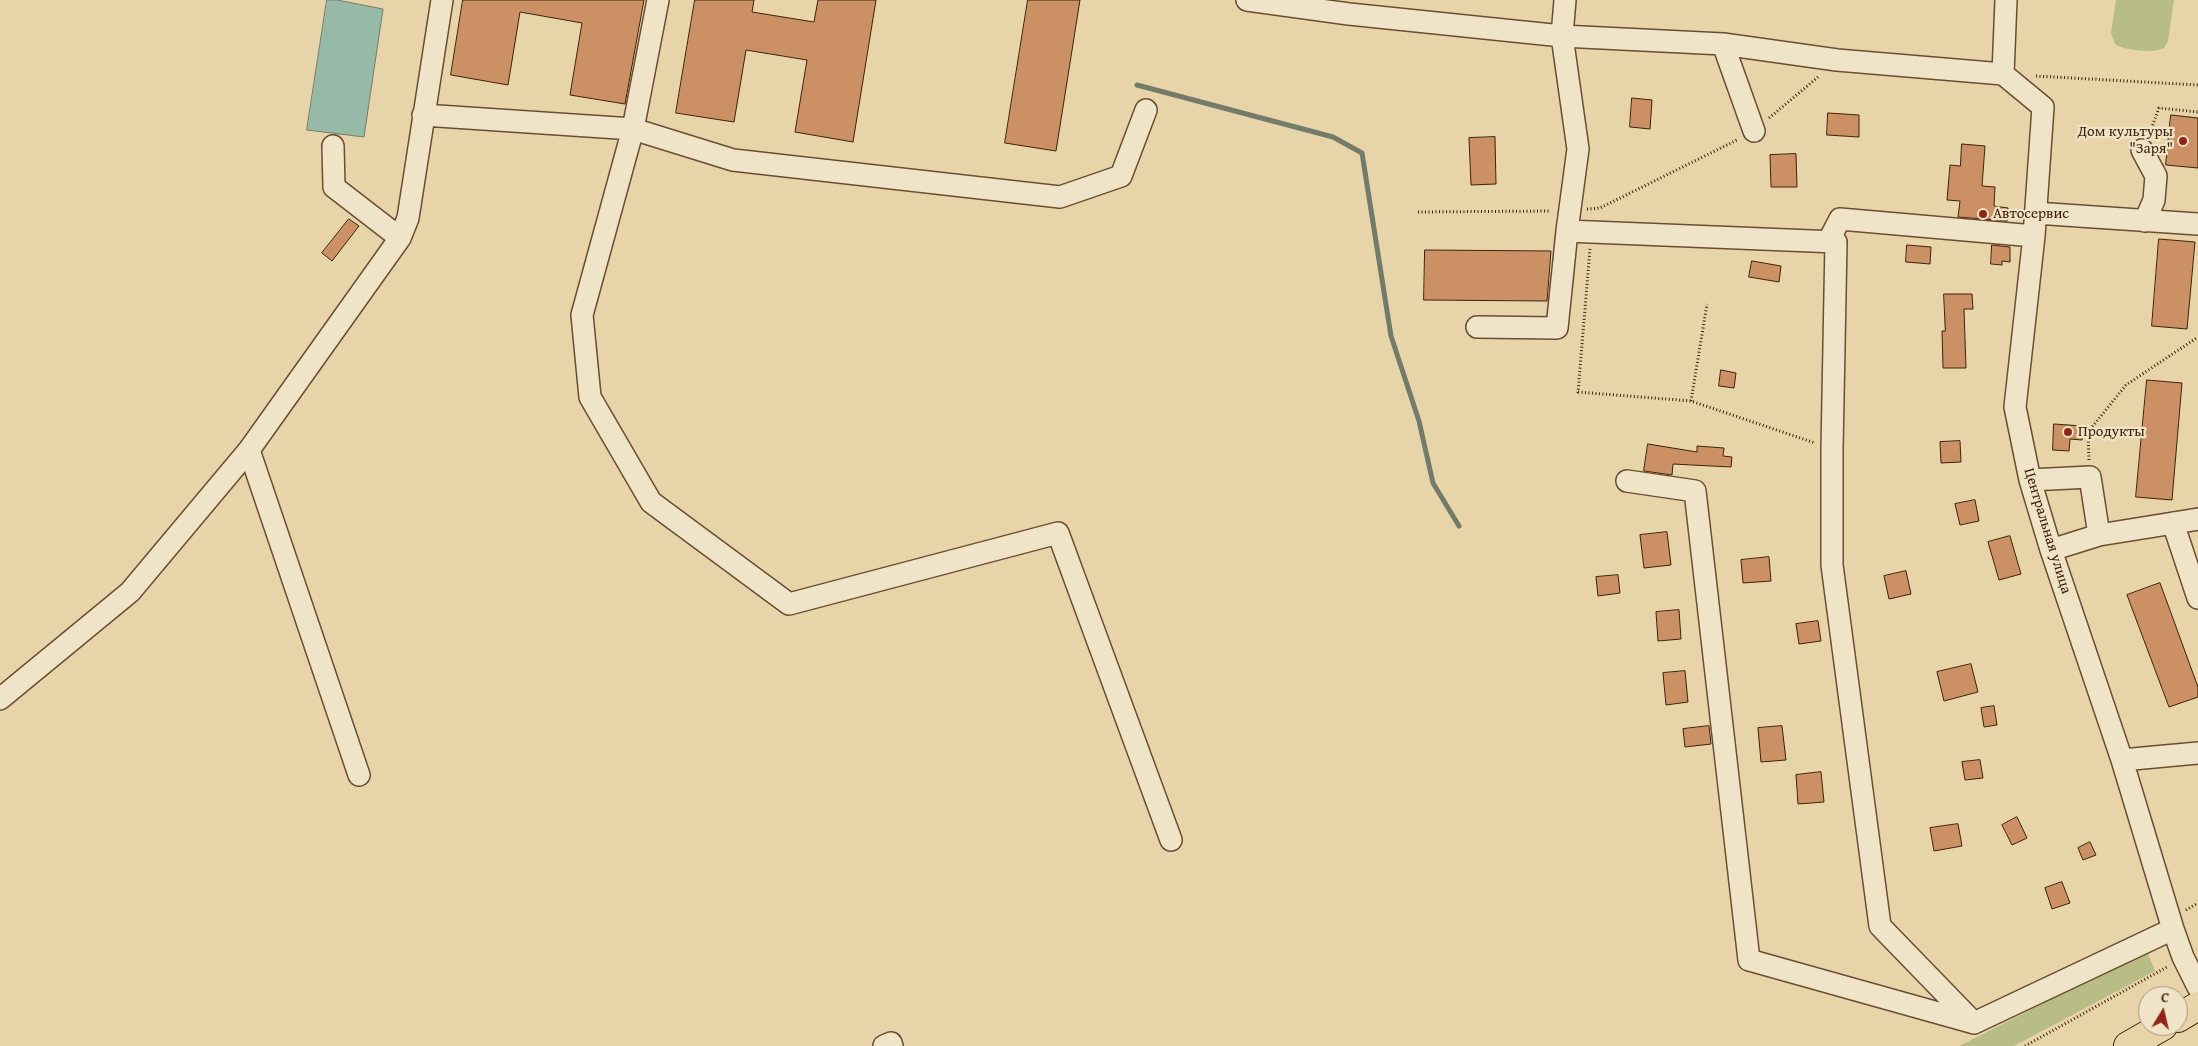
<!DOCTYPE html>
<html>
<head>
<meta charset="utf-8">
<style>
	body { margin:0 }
	#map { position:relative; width:2198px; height:1046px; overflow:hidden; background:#e7d5a9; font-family:"Gentium Book Plus",serif }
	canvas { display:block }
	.north { position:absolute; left:2138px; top:986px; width:50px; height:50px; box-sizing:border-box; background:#efe4c7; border:1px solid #a9967c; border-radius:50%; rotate:9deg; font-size:14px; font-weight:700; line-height:20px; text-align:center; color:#40200b }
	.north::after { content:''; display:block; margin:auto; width:18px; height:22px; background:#8f2418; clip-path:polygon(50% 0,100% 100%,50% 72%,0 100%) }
</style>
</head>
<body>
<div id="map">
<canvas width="2198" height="1046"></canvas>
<div class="north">С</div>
</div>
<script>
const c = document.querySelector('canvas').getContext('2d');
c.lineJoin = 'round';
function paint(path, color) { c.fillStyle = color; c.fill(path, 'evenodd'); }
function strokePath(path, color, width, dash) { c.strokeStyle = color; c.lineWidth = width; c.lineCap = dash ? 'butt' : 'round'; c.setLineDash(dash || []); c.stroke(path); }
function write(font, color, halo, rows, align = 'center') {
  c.font = font + ' "Gentium Book Plus",serif'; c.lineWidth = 4.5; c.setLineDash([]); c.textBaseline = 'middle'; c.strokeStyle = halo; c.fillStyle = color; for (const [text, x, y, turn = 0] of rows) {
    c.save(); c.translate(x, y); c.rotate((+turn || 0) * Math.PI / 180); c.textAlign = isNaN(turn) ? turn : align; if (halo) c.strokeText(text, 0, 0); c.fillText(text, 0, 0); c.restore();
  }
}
paint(new Path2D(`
	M2116,0H2174L2168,41L2164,48C2155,54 2123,50 2115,44L2111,33Z
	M2147,951L2155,971L2014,1046H1959Z`), '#b8bd86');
const water = new Path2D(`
	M327,0H337L383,9L364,137L307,130Z`);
paint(water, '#97b9a7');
strokePath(water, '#747c69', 1);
strokePath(new Path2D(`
	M1137,85L1333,137L1362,153L1391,336L1419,421L1433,483L1459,526`), '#747c69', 5);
const building = new Path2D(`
	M463,0H644L625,104L570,95L582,23L520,12L508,85L451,75Z
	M695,0H754L752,12L814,22L818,0H876L853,142L795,132L807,60L746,50L734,122L676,113Z
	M1028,0H1080L1056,151L1005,143Z
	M1632,98L1652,100L1650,129L1630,127Z
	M1828,113L1859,115V137L1827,135Z
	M2171,115L2198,118V168L2166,165Z
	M1495,137L1496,184L1471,185L1469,138Z
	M1962,144L1985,146L1982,186L1995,187L1994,206L2008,208L2007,221L1958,217L1960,201L1947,200L1950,165L1960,166Z
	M1796,154L1797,187H1771L1770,155Z
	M349,219L359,226L332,261L322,253Z
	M2159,239L2195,242L2187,329L2152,326Z
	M1907,245L1931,247L1930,264L1906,262Z
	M1992,245L2010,247V262L2002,261V265L1991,264Z
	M1425,250L1551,251L1547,301L1424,300Z
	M1752,261L1781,266L1779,282L1749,277Z
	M1944,294H1972L1973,309H1964L1966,368H1943L1942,331H1945Z
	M1721,370L1736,373L1734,388L1719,386Z
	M2147,380L2182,383L2172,500L2136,497Z
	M2054,424L2083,426L2082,440L2070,439L2069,451L2053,450Z
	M1960,441L1961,462L1941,463L1940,442Z
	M1648,444L1697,452V446L1724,448L1723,456L1732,457L1731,467L1673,464L1672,475L1644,471Z
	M1975,500L1979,521L1960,525L1955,504Z
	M1667,532L1671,565L1644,568L1640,535Z
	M2010,536L2021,574L1999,580L1988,542Z
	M1769,557L1771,581L1743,583L1741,560Z
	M1906,571L1911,594L1889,599L1884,576Z
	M1618,575L1620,593L1598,596L1596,577Z
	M2160,583L2198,687V697L2169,707L2127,595Z
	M1679,610L1681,639L1658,641L1656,612Z
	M1818,621L1821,641L1799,644L1796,624Z
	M1971,664L1978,692L1944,701L1937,672Z
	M1685,671L1688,702L1666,705L1663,673Z
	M1994,706L1997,725L1984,727L1981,708Z
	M1709,726L1711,744L1685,747L1683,729Z
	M1782,726L1786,760L1761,762L1758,728Z
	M1980,760L1983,778L1965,780L1962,762Z
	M1821,772L1824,802L1798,804L1796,775Z
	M2017,817L2027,838L2012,845L2002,825Z
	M1958,824L1962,846L1934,851L1930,828Z
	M2090,842L2096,855L2083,860L2078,848Z
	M2062,882L2070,903L2052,909L2045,888Z`);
paint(building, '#cb9165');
strokePath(building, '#40200b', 1);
const minor = new Path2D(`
	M658,0L633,129L733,160L1060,197L1121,176L1146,110
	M1247,0L1349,14L1562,36L1723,44L1837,60L2003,74
	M1565,0L1562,36L1578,149L1567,231L1836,242L1832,449V565L1880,926L1974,1023
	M1723,44L1754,131
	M2003,74L2043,107L2034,236L2015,407L2030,480L2051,550L2122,760L2173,929L2183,957L2198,987
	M2003,74L2006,0
	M423,115L633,129L582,315L590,397L651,502L789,604L1058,533L1171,840
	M333,146L334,187L400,238
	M2142,150L2156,176L2154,200L2145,221
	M2035,213L2198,224
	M1828,242L1840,219L2034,236
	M1477,327L1557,328L1567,231
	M249,450L359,775
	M2030,480L2090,477L2099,535L2051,550
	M1627,481L1695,491L1749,960L1974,1023L2173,929
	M2173,523L2198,598
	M2099,535L2198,519
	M0,699L130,592L249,450L400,238L408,218L442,0
	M2122,760L2198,753
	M884,1046L891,1043L892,1046`);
const major = new Path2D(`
	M2178,1018L2198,1006
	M2128,1046L2163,1026`);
strokePath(minor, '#6a4d32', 24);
strokePath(major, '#40200b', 30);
strokePath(new Path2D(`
	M2036,76L2198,85
	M1769,118L1818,77
	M2149,135L2159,108L2198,112
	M1587,209L1600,208L1737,140
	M1418,212L1551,211
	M1590,249L1578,392L1691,401L1815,443
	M1691,401L1707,304
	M2089,460L2088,432L2126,385L2198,337
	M2186,910L2198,903
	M2025,1046L2167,967`), '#40200b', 3, [1, 2.5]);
strokePath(minor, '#efe4c7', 21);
strokePath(major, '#e7d5a9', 28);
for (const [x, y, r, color] of [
	[2183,141,5,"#8f2418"],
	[1983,214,5,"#8f2418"],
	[2068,432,5,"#8f2418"]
]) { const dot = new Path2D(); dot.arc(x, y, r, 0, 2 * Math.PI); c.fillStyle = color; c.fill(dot); strokePath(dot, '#efe4c7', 2); }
write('15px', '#40200b', '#efe4c7', [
	["Дом культуры",2173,132,"right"],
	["\"Заря\"",2173,149,"right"],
	["Автосервис",1993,214],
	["Продукты",2078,432]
], 'left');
write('15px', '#40200b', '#efe4c7', [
	["Центральная улица",2047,531,73]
]);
</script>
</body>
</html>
